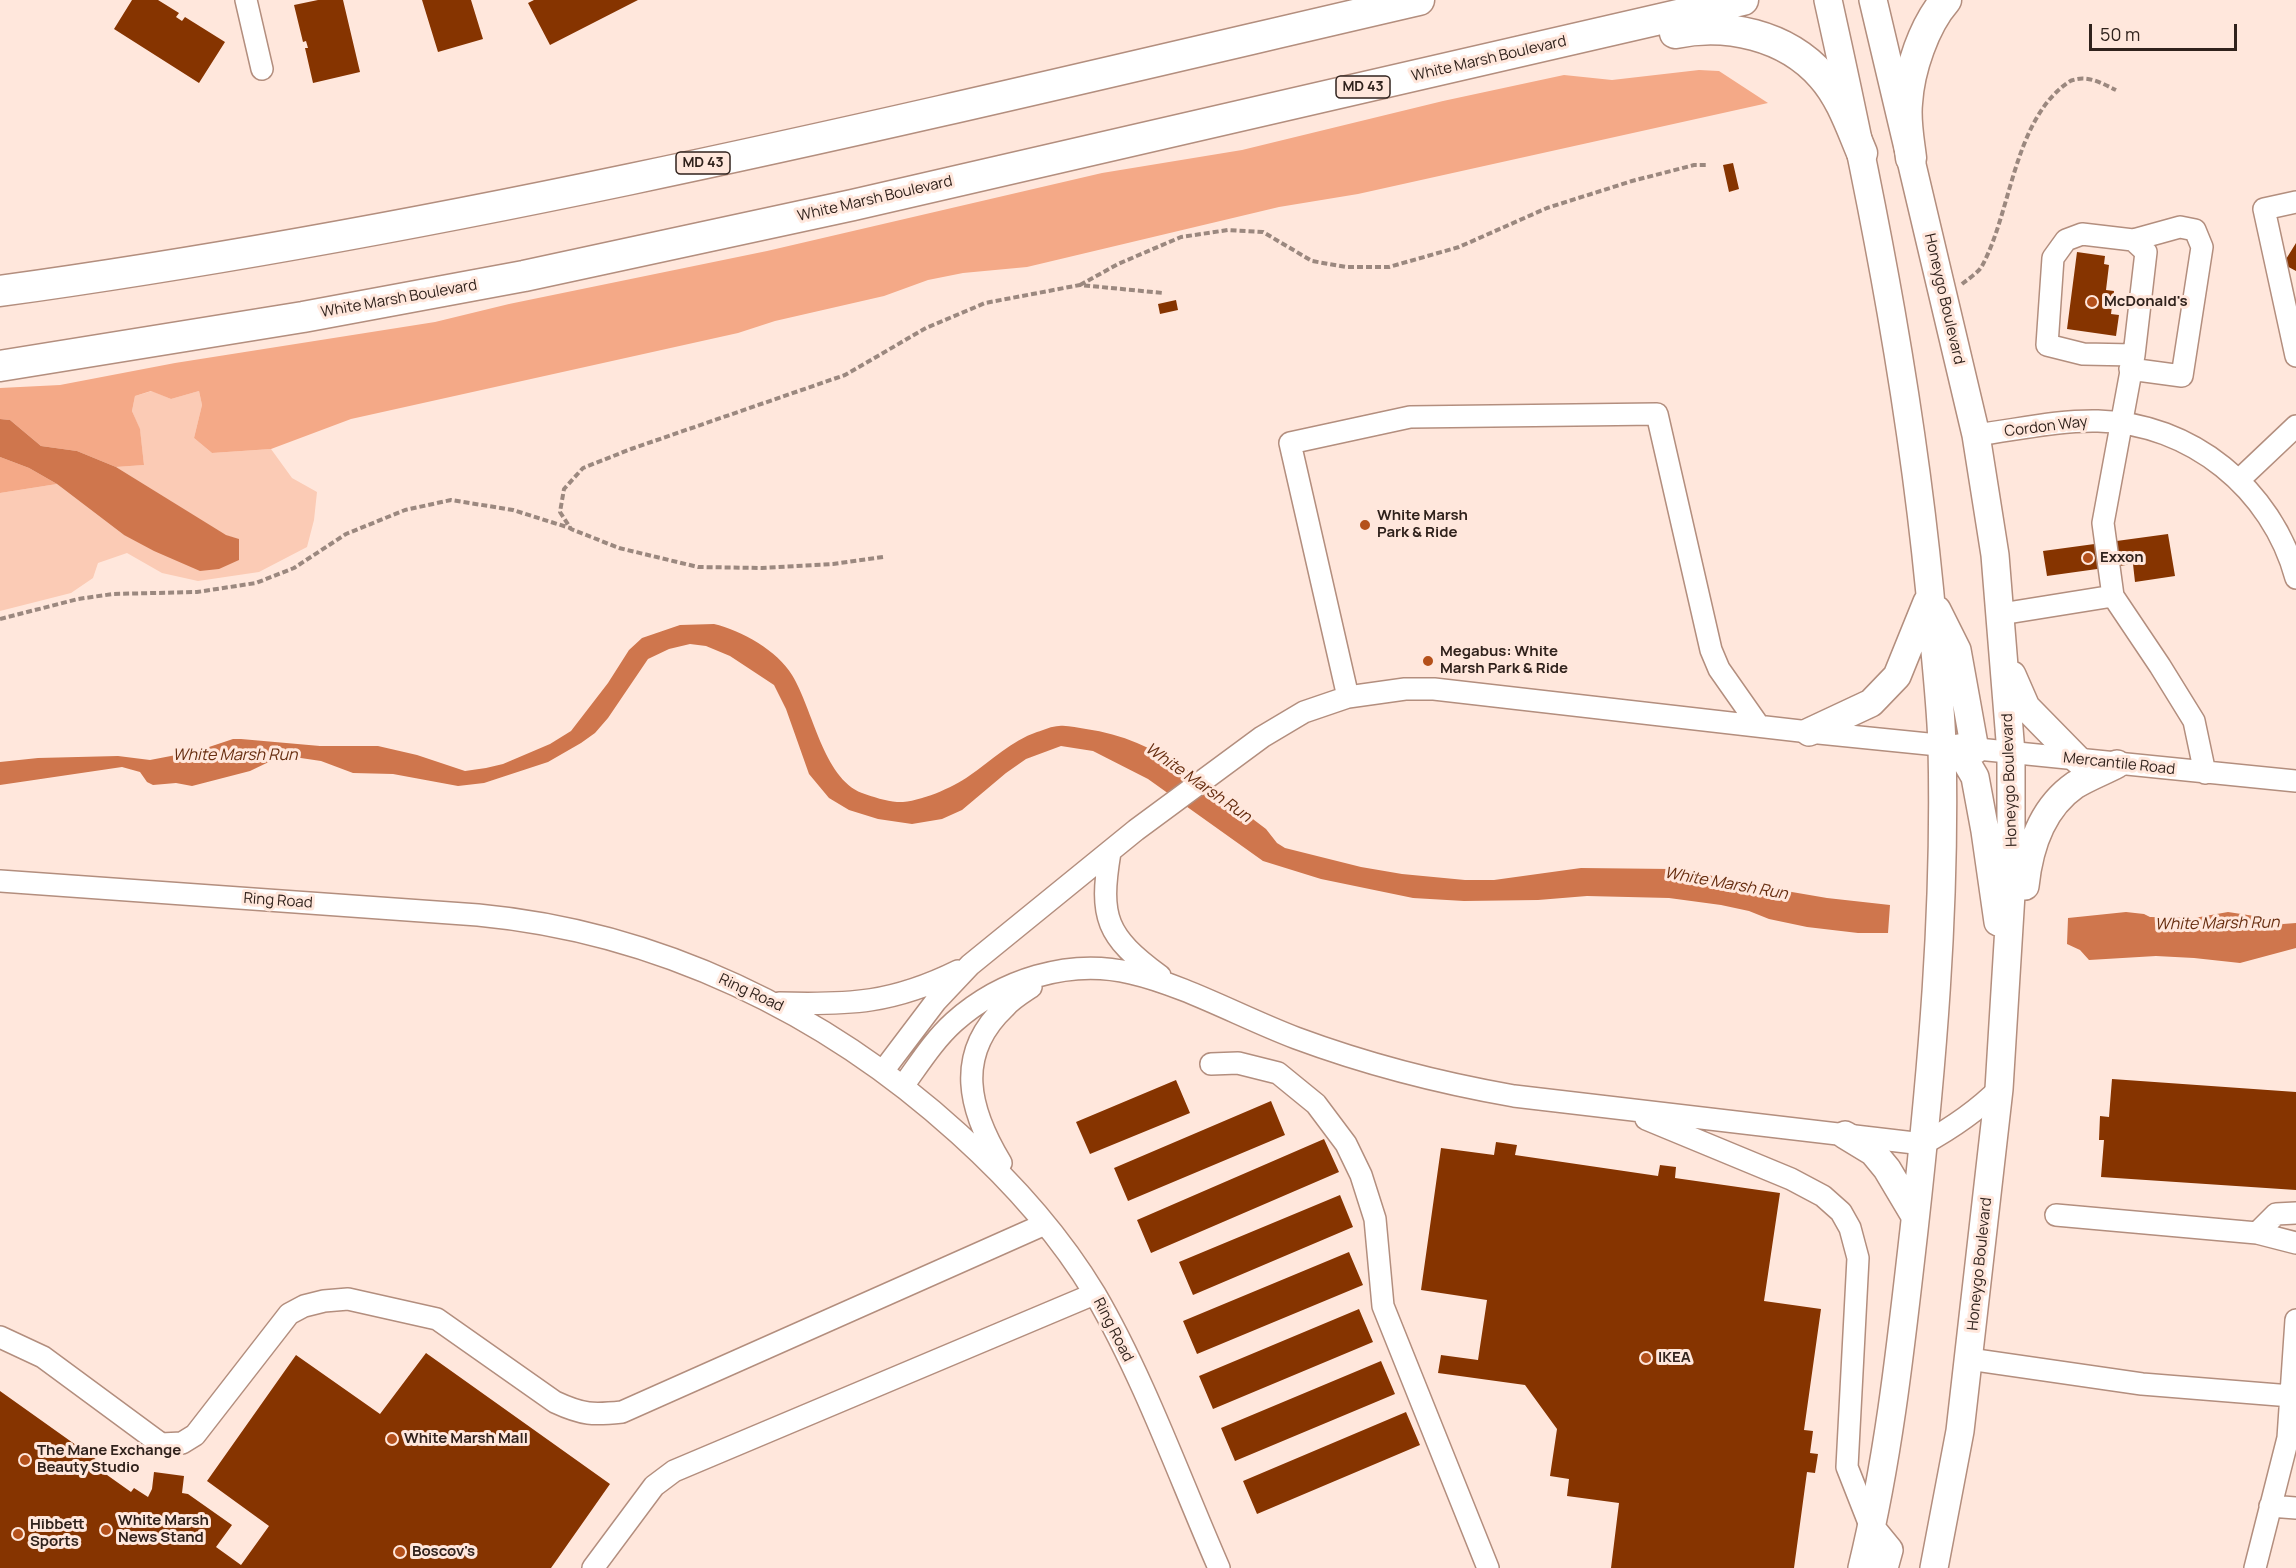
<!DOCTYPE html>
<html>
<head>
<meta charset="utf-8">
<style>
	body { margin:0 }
	#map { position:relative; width:2296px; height:1568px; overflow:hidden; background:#ffe7dc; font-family:Manrope,sans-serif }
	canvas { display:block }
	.scale { position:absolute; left:2089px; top:24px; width:148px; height:27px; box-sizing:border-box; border:3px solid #30221c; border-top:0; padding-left:8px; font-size:18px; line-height:21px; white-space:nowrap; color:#30221c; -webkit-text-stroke:4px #ffe7dc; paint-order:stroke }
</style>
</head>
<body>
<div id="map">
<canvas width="2296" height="1568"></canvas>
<div class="scale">50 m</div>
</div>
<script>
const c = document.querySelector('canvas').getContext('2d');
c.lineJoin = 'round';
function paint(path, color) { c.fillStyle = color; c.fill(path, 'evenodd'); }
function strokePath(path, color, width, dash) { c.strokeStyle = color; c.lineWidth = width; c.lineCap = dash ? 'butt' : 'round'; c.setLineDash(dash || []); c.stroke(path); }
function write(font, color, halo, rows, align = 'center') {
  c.font = font + ' Manrope,sans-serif'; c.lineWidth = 6; c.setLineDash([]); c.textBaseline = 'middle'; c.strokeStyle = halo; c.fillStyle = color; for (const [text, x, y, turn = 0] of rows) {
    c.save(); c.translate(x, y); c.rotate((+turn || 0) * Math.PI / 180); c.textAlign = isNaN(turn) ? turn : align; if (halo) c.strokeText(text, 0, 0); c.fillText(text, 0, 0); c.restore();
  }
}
paint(new Path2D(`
	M152,391L171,399L199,391L202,405L194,438L212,453L271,449L292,478L317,492L314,520L307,547L259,572L198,581L162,573L127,553L98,563L93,578L71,593L0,611V493L57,484L124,535L238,539L225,535L116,467L144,465L140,430L132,411L135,396Z`), '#fbcbb5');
paint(new Path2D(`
	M1699,70L1719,71L1768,103L1358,194L1279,207L1027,267L963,273L928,280L884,296L775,321L738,333L351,419L271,449L212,453L194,438L202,405L199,391L171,399L151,391L135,396L132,411L140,429L144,465L116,467L77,451L41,446L10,420L0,419V388L60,385L175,363L435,322L509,304L767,251L1102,173L1242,150L1443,101L1564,75L1612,80Z
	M0,457L29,468L57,484L0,493Z`), '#f4a987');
paint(new Path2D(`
	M0,419L10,420L41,446L77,451L116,467L226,535L239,539V560L219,569L200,571L154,551L124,535L57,484L29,468L0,457Z
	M714,624C741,630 778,651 792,675C813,709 823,778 862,793C873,797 886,801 897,802C918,803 952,788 969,776C992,760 1011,741 1037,732C1044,730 1052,726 1059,726C1068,725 1077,728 1086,729C1159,739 1210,787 1266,829L1277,843L1285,848L1361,867L1402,874L1465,880H1494L1581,868L1671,869L1692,871L1745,884L1827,898L1890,905L1888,933H1858L1807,927L1769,919L1749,911L1721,905L1669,898L1587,896L1538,900L1464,901L1413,898L1321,879L1263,861L1148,779L1093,751L1061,746L1026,759L1006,773L962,810L942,819L912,824L878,819L849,810L829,798L809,774L786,709L774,685L730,656L706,646L690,644L669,649L648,659L608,718L595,733L581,743L548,762L484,783L458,786L393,774L353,773L321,761L294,757L275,759L250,771L192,786L176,783L153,785L147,782L140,772L122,767L0,785V762L38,758L118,756L150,760L197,751L233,739H241L320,746H378L417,755L465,771L486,768L503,764L550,744L571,731L608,683L629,650L642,638L680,625Z
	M2126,912L2144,914L2150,917L2194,918L2228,912L2261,917L2283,924L2296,923V948L2240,963L2194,958L2156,956L2089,960L2080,950L2067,944L2068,918Z`), '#cf764d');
paint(new Path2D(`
	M132,0H158L179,13L176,17L182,21L185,17L225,42L199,83L114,29Z
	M318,0H343L360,72L313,83L305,48H308L306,41L303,42L294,5Z
	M422,0H471L483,39L438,52Z
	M534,0H638L550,45L528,3Z
	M1733,163L1739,189L1729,192L1723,165Z
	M2296,243V271L2283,264Z
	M2077,252L2105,256L2104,264L2109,265L2106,290L2114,291L2111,314L2119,315L2116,336L2067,329Z
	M1176,300L1178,310L1160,314L1158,304Z
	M2168,534L2175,576L2135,582L2133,564L2047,576L2043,551Z
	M2112,1079L2296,1092V1190L2101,1177L2104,1140H2099L2100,1116L2109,1117Z
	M1176,1080L1190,1113L1090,1154L1076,1122Z
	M1271,1101L1285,1135L1128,1201L1114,1168Z
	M1324,1139L1339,1172L1151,1253L1137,1220Z
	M1496,1142L1517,1145L1515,1155L1658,1176L1660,1165L1676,1167L1675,1178L1780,1193L1764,1301L1821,1309L1804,1430L1813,1431L1810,1453L1818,1454L1815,1473L1807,1472L1794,1568H1611L1619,1503L1567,1496L1569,1479L1550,1476L1557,1429L1525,1385L1438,1373L1441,1355L1478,1360L1487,1300L1421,1290L1441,1148L1494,1155Z
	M1340,1195L1353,1227L1193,1295L1179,1262Z
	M1349,1252L1363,1285L1197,1354L1183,1321Z
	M1359,1309L1373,1342L1213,1409L1199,1376Z
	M426,1353L610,1484L551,1568H0V1391L104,1465L100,1470L131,1492L134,1488L148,1497L152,1489L154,1472L184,1476L182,1493L188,1494L232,1525L216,1547L241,1565L269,1526L207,1481L296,1355L380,1414Z
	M1381,1361L1395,1394L1235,1461L1221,1428Z
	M1406,1412L1420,1445L1257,1514L1243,1481Z`), '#863400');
const minor = new Path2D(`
	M246,0L262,69
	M2296,202L2264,209L2296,356
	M2134,355L2083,354L2047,345L2053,258L2066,240L2082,234L2133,240L2146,252L2134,355L2103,523L2113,596L2160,666L2194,721L2205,773
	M2130,369L2182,376L2202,247L2195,230L2180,227L2133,240
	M1976,435C2016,430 2058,420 2098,421C2191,423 2272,489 2296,578
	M2239,480L2296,426
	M2001,614L2113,596
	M1348,697L1290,443L1410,417L1657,414L1711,650L1719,669L1759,726
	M1110,852C1099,918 1106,936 1160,976
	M0,881L478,915C658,932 825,1012 959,1134C1011,1181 1059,1234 1095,1294C1144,1378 1180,1479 1219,1568
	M779,1003C851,1005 893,1003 958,971
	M1211,1064L1238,1063L1278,1073L1316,1104L1346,1144L1361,1175L1375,1219L1383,1306L1488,1568
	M883,1071L936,1001L970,965L1136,830L1262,737L1304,712L1348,697L1405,689H1434L1809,732L2296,781
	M903,1086C919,1064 934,1040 954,1022C1001,980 1069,958 1131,973C1184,985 1243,1018 1296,1038C1366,1064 1440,1083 1514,1096L1923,1144C1952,1128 1976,1112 1999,1089
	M1646,1119L1791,1179L1823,1196L1841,1212L1850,1228L1858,1258L1847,1467L1871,1528
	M1001,1163C969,1110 954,1055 1005,1007C1012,999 1022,993 1031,987
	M2056,1215L2257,1233L2296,1243
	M2257,1233L2276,1214L2296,1213
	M0,1337L43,1357L161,1444L182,1443L195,1435L289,1314L304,1306L324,1301L348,1299L437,1319L555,1402C583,1415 593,1415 622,1412L1045,1224
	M1969,1359L2142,1384L2291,1396
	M2270,1506L2296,1508
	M593,1568L654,1486L674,1471L1094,1294
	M2255,1568L2288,1438L2296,1320`);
const major = new Path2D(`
	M1828,0C1874,207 1915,415 1933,627C1936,667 1941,707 1942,746C1946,909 1932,1069 1914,1230C1901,1344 1889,1457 1862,1568
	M1873,0L1976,435L1995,555L2011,753V894L1999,1089L1960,1431L1934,1568
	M1937,610L1957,650L1975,750
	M2012,675L2026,707L2078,760
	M1809,732L1871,703L1897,676L1927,602
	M1958,748L1975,777L1985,831L1998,922
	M2025,886C2029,848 2042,808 2075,785C2088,777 2104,771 2117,764
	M1845,1135L1873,1152L1887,1169L1915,1216
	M1871,1528L1889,1550L1884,1568`);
const highway = new Path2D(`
	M1675,33C1726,22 1786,35 1822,76C1841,97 1851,127 1862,153
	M1911,158C1909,141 1905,121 1907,103C1909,70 1924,25 1946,0
	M0,291C479,225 949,109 1419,0
	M0,366L303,317L524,276L853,205L1743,0`);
strokePath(minor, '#b38e7e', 24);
strokePath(major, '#b38e7e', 30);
strokePath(highway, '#b38e7e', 33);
strokePath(new Path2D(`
	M1962,284C1968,279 1978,273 1982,266C2011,212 2013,128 2062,87C2065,85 2069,81 2073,80C2089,75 2103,84 2116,90
	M1080,285L1118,264L1181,237L1228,230L1263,232L1312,261L1346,267H1389L1459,247L1547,208L1632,181L1694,165H1707
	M883,557L833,564L762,568L698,567L619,548L571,529L560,512L564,489L583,468L631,449L845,375L926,328L985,303L1080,285L1163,293
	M0,619L78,599L113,594L197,592L256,583L294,568L346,534L405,510L451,500L513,510L570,528`), '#9b887f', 4, [6, 3]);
strokePath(minor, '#fff', 21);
strokePath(major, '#fff', 27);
strokePath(highway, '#fff', 30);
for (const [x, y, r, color] of [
	[2092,302,6,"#b4501a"],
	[1365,525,6,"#b4501a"],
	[2088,558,6,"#b4501a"],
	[1428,661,6,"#b4501a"],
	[1646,1358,6,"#b4501a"],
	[392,1439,6,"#b4501a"],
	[25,1460,6,"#b4501a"],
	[106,1530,6,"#b4501a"],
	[18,1534,6,"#b4501a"],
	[400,1552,6,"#b4501a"]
]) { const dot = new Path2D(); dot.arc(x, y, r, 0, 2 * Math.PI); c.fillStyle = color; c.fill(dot); strokePath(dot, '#ffe7dc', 2); }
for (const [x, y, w] of [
	[1363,87,54],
	[703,163,54]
]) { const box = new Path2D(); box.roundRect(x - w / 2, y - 11, w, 22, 4.5); c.fillStyle = '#ffe7dc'; c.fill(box); strokePath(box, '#30221c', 1.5); }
write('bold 14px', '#30221c', null, [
	["MD 43",1363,87],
	["MD 43",703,163]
]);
write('15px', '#30221c', '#ffe7dc', [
	["White Marsh Boulevard",1489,59,-13],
	["White Marsh Boulevard",875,199,-13],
	["White Marsh Boulevard",399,299,-10],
	["Honeygo Boulevard",1944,299,77],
	["Cordon Way",2046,427,-7],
	["Mercantile Road",2119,764,6],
	["Honeygo Boulevard",2010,780,-92],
	["Ring Road",278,901,4],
	["Ring Road",751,993,25],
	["Honeygo Boulevard",1980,1264,-84],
	["Ring Road",1113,1330,63]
]);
write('bold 15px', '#30221c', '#ffe7dc', [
	["McDonald's",2104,302],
	["White Marsh",1377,516],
	["Park & Ride",1377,533],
	["Exxon",2100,558],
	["Megabus: White",1440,652],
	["Marsh Park & Ride",1440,669],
	["IKEA",1658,1358],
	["White Marsh Mall",404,1439],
	["The Mane Exchange",37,1451],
	["Beauty Studio",37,1468],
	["White Marsh",118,1521],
	["News Stand",118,1538],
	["Hibbett",30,1525],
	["Sports",30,1542],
	["Boscov's",412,1552]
], 'left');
write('italic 16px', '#672d0f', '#ffe7dc', [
	["White Marsh Run",235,756],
	["White Marsh Run",1198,783,35],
	["White Marsh Run",1726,884,10],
	["White Marsh Run",2217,924,-1]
]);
</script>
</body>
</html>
